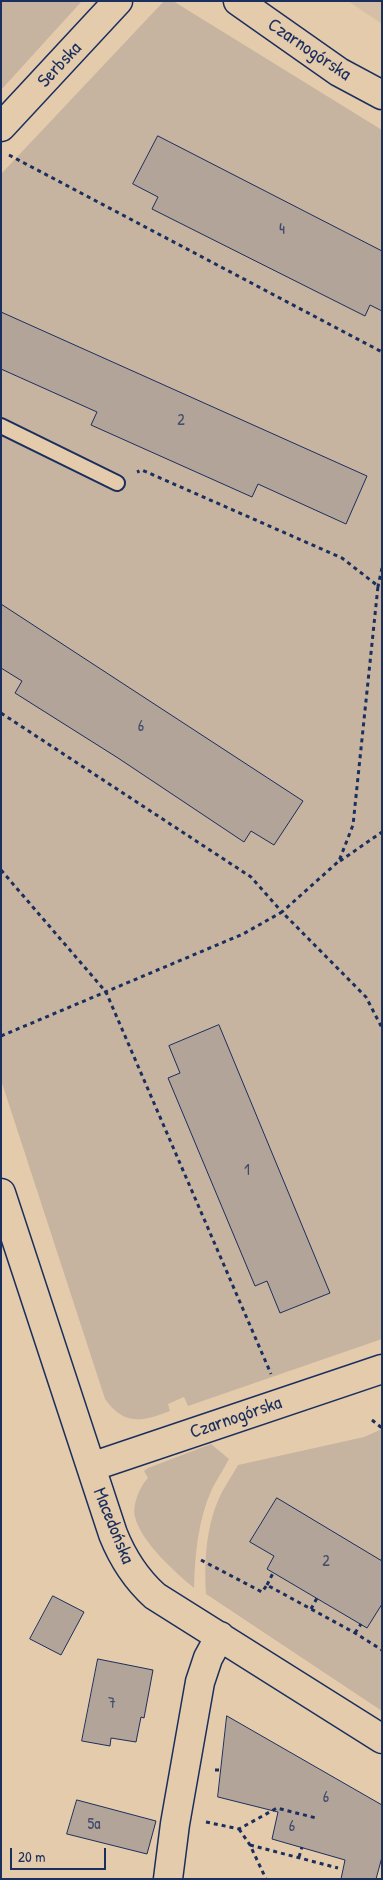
<!DOCTYPE html>
<html>
<head>
<meta charset="utf-8">
<style>
	body { margin:0 }
	#map { position:relative; width:383px; height:1880px; overflow:hidden; background:#e4cbac; font-family:"Patrick Hand",sans-serif }
	canvas { display:block }
	.frame { position:absolute; inset:0; border:2px solid #1b2f5e; pointer-events:none }
	.scale { position:absolute; left:10px; top:1848px; width:96px; height:22px; box-sizing:border-box; border:2px solid #1b2f5e; border-top:0; padding-left:6px; font-size:15px; line-height:18px; white-space:nowrap; color:#1b2f5e; -webkit-text-stroke:4px #e4cbac; paint-order:stroke }
</style>
</head>
<body>
<div id="map">
<canvas width="383" height="1880"></canvas>
<div class="frame"></div>
<div class="scale">20 m</div>
</div>
<script>
const c = document.querySelector('canvas').getContext('2d');
c.lineJoin = 'round';
function paint(path, color) { c.fillStyle = color; c.fill(path, 'evenodd'); }
function strokePath(path, color, width, dash) { c.strokeStyle = color; c.lineWidth = width; c.lineCap = dash ? 'butt' : 'round'; c.setLineDash(dash || []); c.stroke(path); }
function write(font, color, halo, rows, align = 'center') {
  c.font = font + ' "Patrick Hand",sans-serif'; c.lineWidth = 4; c.setLineDash([]); c.textBaseline = 'middle'; c.strokeStyle = halo; c.fillStyle = color; for (const [text, x, y, turn = 0] of rows) {
    c.save(); c.translate(x, y); c.rotate((+turn || 0) * Math.PI / 180); c.textAlign = isNaN(turn) ? turn : align; if (halo) c.strokeText(text, 0, 0); c.fillText(text, 0, 0); c.restore();
  }
}
paint(new Path2D(`
	M348,1H382V24Z`), '#d5bfa6');
paint(new Path2D(`
	M1,1H82L1,90Z
	M164,1H173L382,130V1339L188,1406L184,1397L168,1404L170,1411C143,1421 125,1427 105,1399L1,1080V174Z
	M382,1429V1711L206,1594C204,1561 206,1523 222,1492C227,1483 233,1474 238,1465L364,1437Z
	M211,1444L229,1459C224,1469 217,1479 212,1489C198,1520 195,1554 194,1588C175,1572 141,1542 135,1517C132,1505 140,1486 148,1478L144,1471L148,1468Z`), '#c7b4a0');
const building = new Path2D(`
	M158,136L382,251V311L370,305L365,316L152,209L158,197L133,184Z
	M1,312L367,476L346,524L258,484L252,497L91,425L97,412L1,369Z
	M1,604L303,801L274,845L251,831L244,842L118,758L15,693L22,681L1,668Z
	M219,1025L330,1293L280,1313L267,1281L255,1286L168,1078L180,1073L169,1046Z
	M277,1498L382,1561V1604L367,1628L267,1569L274,1556L250,1542Z
	M53,1596L84,1612L61,1655L30,1639Z
	M98,1659L153,1670L144,1718L141,1717L136,1742L111,1738L110,1746L82,1741Z
	M227,1716L382,1805V1857L376,1879H341L345,1860L272,1839L278,1812L218,1797Z
	M77,1800L156,1821L147,1854L67,1834Z`);
paint(building, '#b2a498');
strokePath(building, '#1b2f5e', 1);
const service = new Path2D(`
	M1,426L117,483`);
const minor = new Path2D(`
	M238,1L339,72L382,95
	M1,127L118,1
	M1,1193L113,1534C123,1559 135,1578 155,1596L382,1739
	M91,1467L382,1369
	M168,1879L175,1824L200,1682L208,1658L220,1636`);
strokePath(service, '#1b2f5e', 18);
strokePath(minor, '#1b2f5e', 31);
strokePath(new Path2D(`
	M9,155L382,352
	M382,568L378,586L382,589
	M1,713L251,877L282,912L339,861L353,825L378,586L342,558L142,470L137,472
	M340,861L382,832
	M1,870L106,992L271,1374
	M1,1036L243,934L282,912L366,997L382,1028
	M372,1420L382,1428
	M201,1560L262,1592L267,1585L355,1633L382,1650
	M267,1585L273,1573
	M311,1609L317,1598
	M355,1633L361,1624
	M215,1770H221
	M206,1822L239,1829L277,1808L316,1818
	M239,1829L250,1845L266,1879
	M250,1845L338,1868
	M299,1857L302,1847`), '#1b2f5e', 3, [4, 4]);
strokePath(service, '#e4cbac', 14);
strokePath(minor, '#e4cbac', 28);
write('16px', '#414c6c', null, [
	["4",282,230],
	["2",181,421],
	["6",141,727],
	["1",247,1171],
	["2",326,1562],
	["7",112,1704],
	["6",326,1798],
	["5a",94,1825],
	["6",292,1827]
]);
write('19px', '#1b2f5e', '#e4cbac', [
	["Czarnogórska",309,50,34],
	["Serbska",60,65,-47],
	["Czarnogórska",236,1418,-19],
	["Macedońska",113,1526,68]
]);
</script>
</body>
</html>
